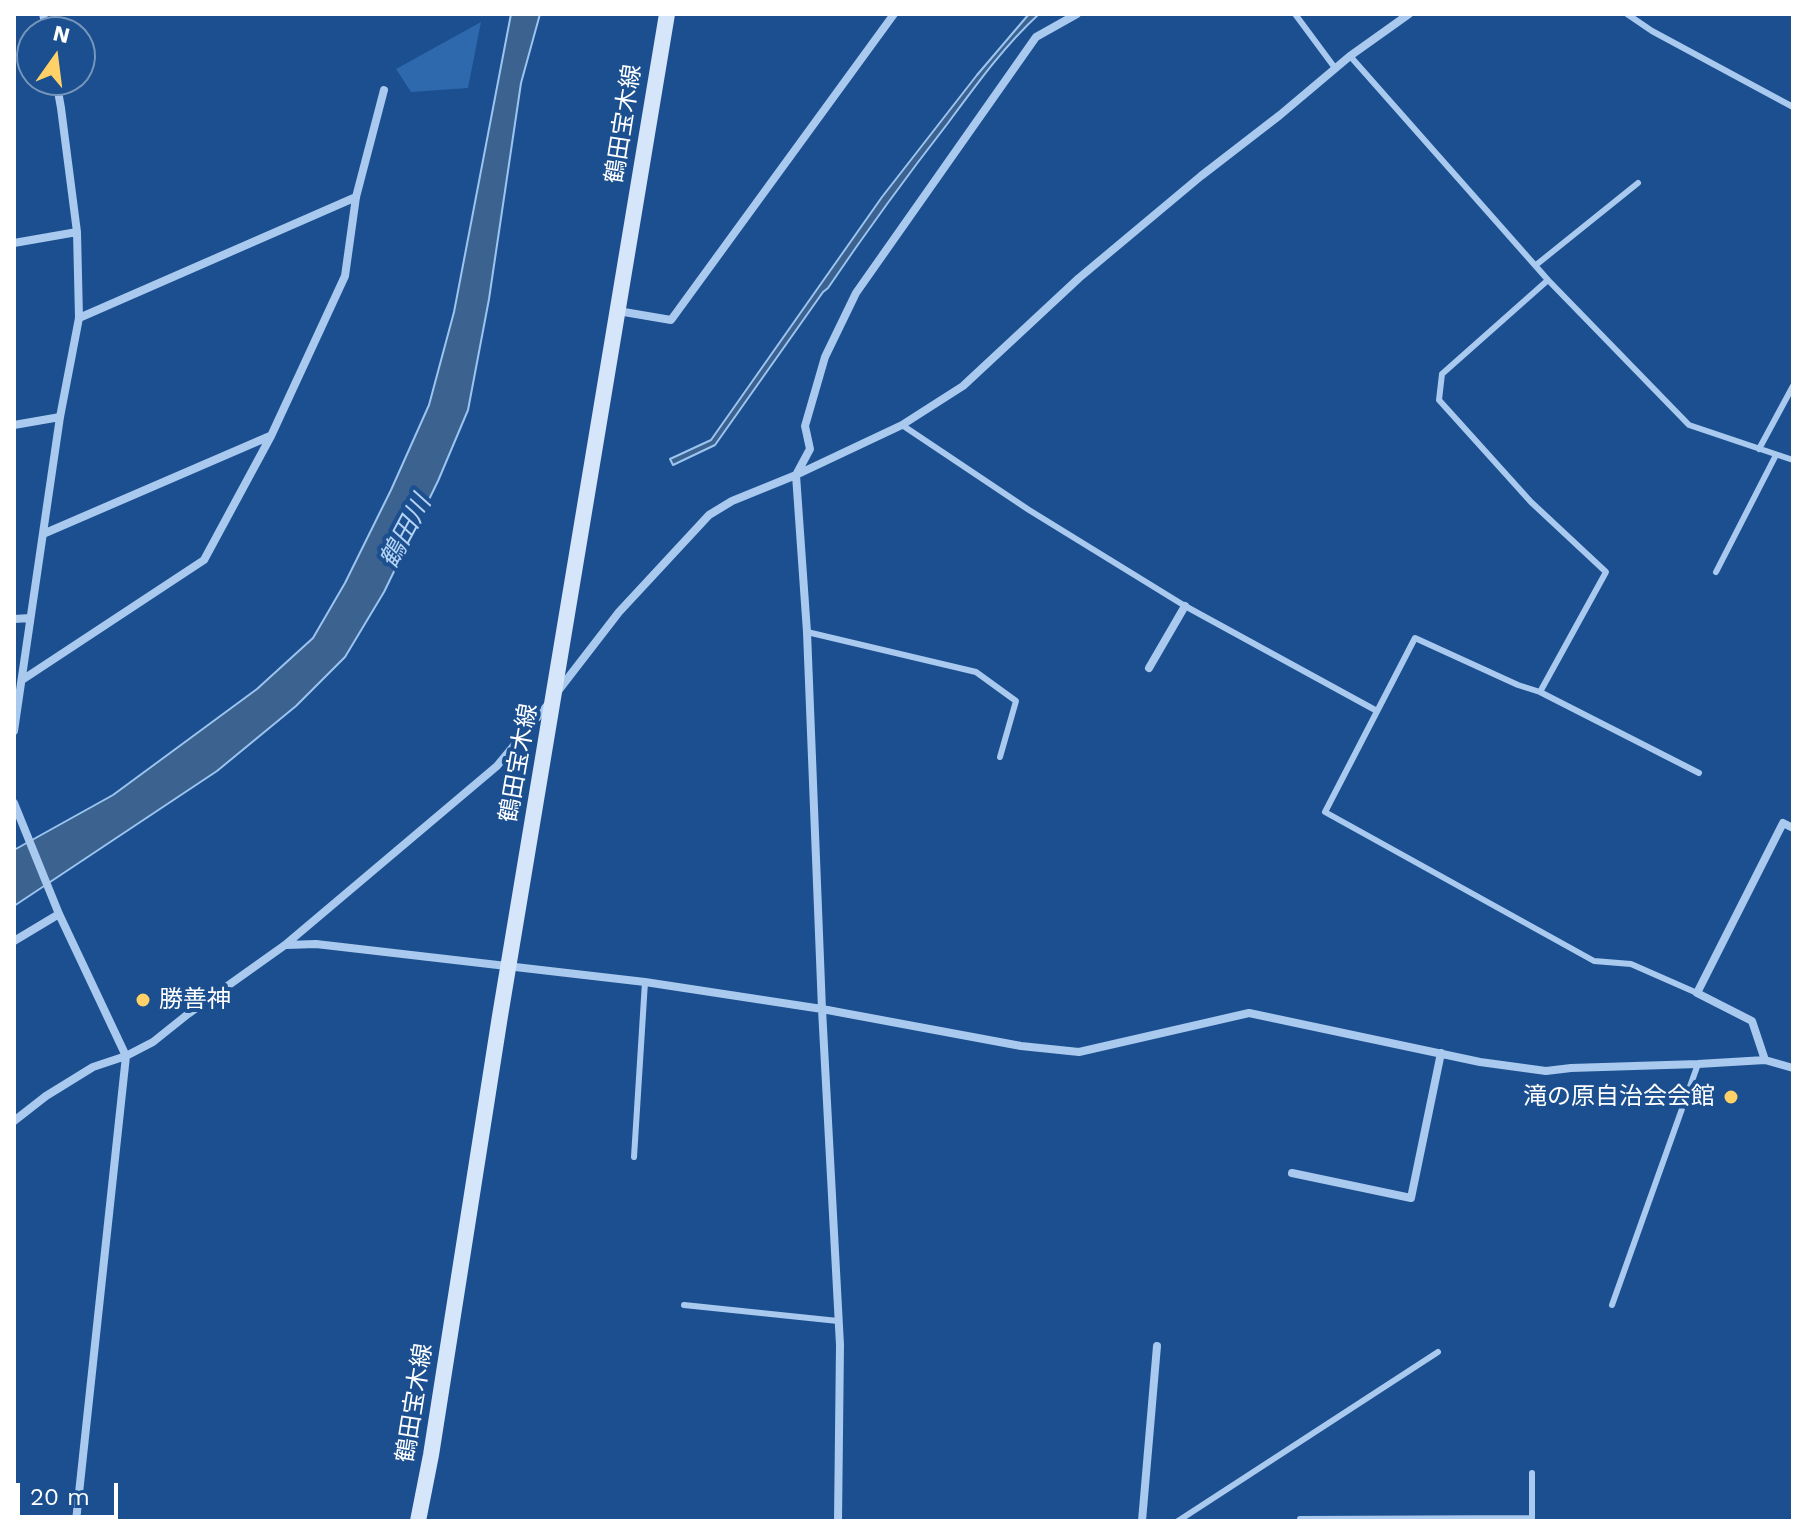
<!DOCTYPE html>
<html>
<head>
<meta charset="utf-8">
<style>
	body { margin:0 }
	#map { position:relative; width:1807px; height:1535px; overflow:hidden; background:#1b4f8f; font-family:"Work Sans",sans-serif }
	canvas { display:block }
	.frame { position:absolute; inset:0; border:16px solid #fff; pointer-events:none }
	.north { position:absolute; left:16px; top:16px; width:80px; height:80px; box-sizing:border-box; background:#1b4f8f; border:2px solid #7695bc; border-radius:50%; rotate:14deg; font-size:22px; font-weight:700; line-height:32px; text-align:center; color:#fff }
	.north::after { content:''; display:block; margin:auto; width:28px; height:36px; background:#ffd166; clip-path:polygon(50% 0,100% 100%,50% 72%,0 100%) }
	.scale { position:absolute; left:16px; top:1483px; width:102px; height:36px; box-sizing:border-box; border:4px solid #fff; border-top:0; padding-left:10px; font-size:24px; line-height:28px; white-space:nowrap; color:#fff; -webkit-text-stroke:6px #1b4f8f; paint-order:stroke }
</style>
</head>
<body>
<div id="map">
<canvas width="1807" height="1535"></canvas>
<div class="frame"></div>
<div class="north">N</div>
<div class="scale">20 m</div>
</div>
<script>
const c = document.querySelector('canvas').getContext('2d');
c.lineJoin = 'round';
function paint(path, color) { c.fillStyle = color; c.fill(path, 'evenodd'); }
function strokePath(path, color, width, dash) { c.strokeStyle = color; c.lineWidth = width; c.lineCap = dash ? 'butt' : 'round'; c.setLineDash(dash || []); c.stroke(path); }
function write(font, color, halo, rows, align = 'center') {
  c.font = font + ' "Work Sans","Noto Sans JP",sans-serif'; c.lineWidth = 8; c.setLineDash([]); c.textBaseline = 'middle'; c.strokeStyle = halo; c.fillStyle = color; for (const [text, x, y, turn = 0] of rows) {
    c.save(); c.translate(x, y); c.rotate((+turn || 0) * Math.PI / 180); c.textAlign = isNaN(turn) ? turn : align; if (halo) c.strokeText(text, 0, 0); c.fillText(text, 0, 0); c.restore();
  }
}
paint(new Path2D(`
	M481,22L468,88L411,92L396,69Z`), '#2e69ad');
const water = new Path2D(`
	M511,14H540L521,83L489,299L468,410L438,481L384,592L345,657L296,706L217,771L14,906V850L113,795L257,689L313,638L345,583L391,490L429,405L454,312Z
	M1029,14H1039C1004,46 976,85 948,123C906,177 866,232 828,288L823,292L715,445L673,465L670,459L711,440L882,197L977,75Z`);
paint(water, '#3c6290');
strokePath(water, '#9cc4f0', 2);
strokePath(new Path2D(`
	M1295,14L1335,68
	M1627,14L1652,31L1793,107
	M1350,56L1548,280L1689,425L1793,460
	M1536,265L1638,183
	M1548,280L1442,374L1439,400L1531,502L1606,572L1540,692L1518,685L1415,638L1325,812L1594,961L1631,964L1697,993
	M902,425L1029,510L1185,606L1377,711
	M1759,449L1793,386
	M1716,572L1776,455
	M807,632L976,672L1016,701L1000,757
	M1540,692L1699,773
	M634,1157L645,982
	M684,1305L838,1321
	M1612,1305L1698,1064
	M1300,1519L1532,1518
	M1178,1521L1438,1352
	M1532,1521V1473`), '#a9c9ee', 6);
strokePath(new Path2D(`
	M43,14L47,32
	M14,243L77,232
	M618,311L671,320L894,14
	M79,318L356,197
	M14,425L60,417
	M43,534L270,436
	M14,619L30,618
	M1149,668L1185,606
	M22,680L204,560L271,436L345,276L356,197L384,90
	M558,691L619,612L709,515L732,501L796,475L902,425L963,386L1079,278L1201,176L1280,115L1350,56L1409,14
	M14,731L60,417L79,318L77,232L61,108L56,80
	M14,803L59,914L126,1056L76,1521
	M14,941L59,914
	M286,945L316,944L645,982L822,1009L1021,1046L1079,1052L1249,1013L1480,1062L1546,1071L1571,1068L1698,1064L1765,1060L1793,1068
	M1765,1060L1752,1021L1697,993L1783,823L1793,828
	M14,1121L46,1096L93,1067L126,1056L153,1042L188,1014L285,945L497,766L550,702
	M1292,1173L1411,1198L1441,1053
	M838,1521L840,1345L822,1009L807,632L796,475L810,449L805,426L825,357L856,293L1036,37L1077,14
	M1142,1521L1157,1346`), '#a9c9ee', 8);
strokePath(new Path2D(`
	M418,1521L431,1455L500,1016L667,14`), '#d6e6fa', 16);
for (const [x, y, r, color] of [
	[143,1000,8,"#ffd166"],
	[1731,1097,8,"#ffd166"]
]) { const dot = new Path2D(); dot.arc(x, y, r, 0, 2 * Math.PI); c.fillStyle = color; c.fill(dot); strokePath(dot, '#1b4f8f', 3); }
write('24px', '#fff', '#1b4f8f', [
	["鶴田宝木線",624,124,-81],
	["鶴田宝木線",519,763,-80],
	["鶴田宝木線",415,1403,-81]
]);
write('24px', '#fff', '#1b4f8f', [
	["勝善神",159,1000],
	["滝の原自治会会館",1715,1097,"right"]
], 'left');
write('italic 26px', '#b5d3f5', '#1b4f8f', [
	["鶴田川",406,532,-62]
]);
</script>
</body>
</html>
